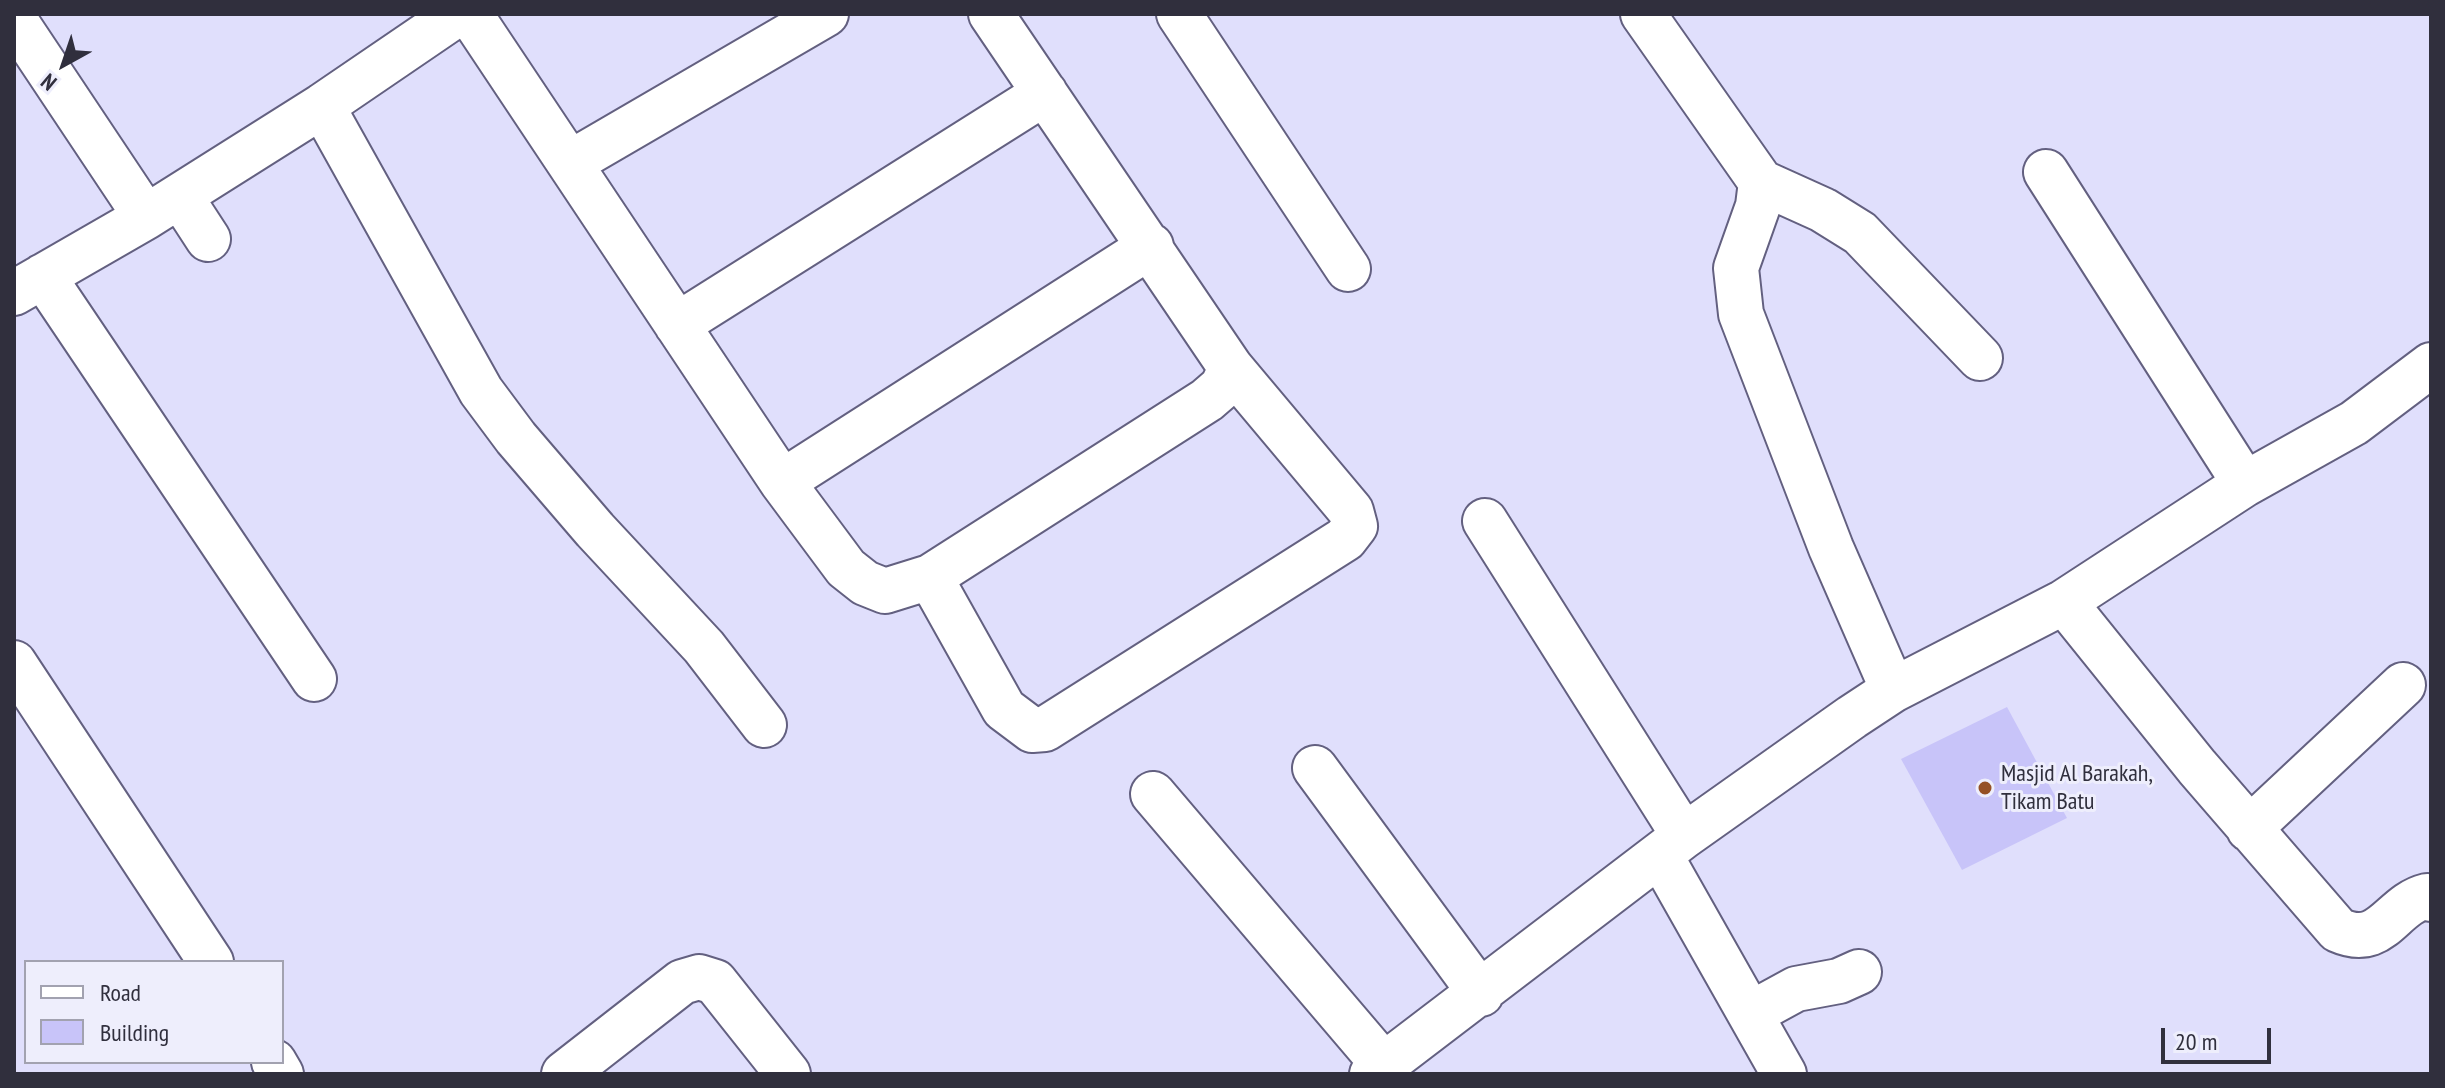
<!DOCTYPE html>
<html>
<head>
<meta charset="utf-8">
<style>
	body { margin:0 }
	#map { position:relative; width:2445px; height:1088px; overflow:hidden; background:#e0dffc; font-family:"PT Sans Narrow",sans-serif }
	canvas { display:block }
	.frame { position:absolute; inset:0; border:16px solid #302f3d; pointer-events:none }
	.legend { position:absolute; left:24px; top:960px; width:260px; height:104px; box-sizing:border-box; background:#eeeefc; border:2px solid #a2a2b0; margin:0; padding:10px 14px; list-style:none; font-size:24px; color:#302f3d }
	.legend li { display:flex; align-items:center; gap:16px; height:40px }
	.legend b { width:40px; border:2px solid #a2a2b0 }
	.north { position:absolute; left:24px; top:24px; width:80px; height:80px; -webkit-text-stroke:6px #eeeefc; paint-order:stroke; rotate:220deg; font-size:22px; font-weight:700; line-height:32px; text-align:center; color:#302f3d }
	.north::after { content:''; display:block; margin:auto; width:28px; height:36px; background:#302f3d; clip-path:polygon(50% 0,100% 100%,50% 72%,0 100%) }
	.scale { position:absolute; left:2161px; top:1028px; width:110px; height:36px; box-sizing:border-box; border:4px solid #302f3d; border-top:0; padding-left:10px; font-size:24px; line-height:28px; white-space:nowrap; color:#302f3d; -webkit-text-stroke:6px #eeeefc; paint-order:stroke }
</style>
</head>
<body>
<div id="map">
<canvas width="2445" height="1088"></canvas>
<div class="frame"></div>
<ul class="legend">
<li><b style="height:10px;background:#fff"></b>Road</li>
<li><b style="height:22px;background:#c8c4f9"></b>Building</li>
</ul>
<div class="north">N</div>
<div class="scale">20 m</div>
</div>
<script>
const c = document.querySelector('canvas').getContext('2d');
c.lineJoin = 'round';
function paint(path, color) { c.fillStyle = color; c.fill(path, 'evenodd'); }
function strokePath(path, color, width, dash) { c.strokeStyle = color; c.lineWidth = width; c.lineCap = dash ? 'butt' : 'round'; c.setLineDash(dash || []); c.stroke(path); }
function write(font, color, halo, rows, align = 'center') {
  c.font = font + ' "PT Sans Narrow",sans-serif'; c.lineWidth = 6; c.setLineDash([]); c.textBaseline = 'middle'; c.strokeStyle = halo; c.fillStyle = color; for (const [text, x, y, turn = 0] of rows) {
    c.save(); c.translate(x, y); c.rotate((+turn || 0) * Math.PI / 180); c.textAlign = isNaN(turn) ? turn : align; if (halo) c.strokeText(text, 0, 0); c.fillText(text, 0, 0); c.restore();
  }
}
paint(new Path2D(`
	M2007,707L2067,818L1962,870L1901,759Z`), '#c8c4f9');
const minor = new Path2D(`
	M470,14L782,482L846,568L865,583L885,591L930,577L1207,400L1222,387L1231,368
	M1179,14L1348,269
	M1643,14L1761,182L1758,206L1736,268L1741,314L1831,548L1893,690
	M14,19L146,217
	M322,106L481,391L516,438L595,530L704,647L764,725
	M570,163L826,14
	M2046,172L2245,484
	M1761,182L1823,210L1860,233L1980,358
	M180,196L208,239
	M43,276L314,679
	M14,293L146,217L322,106L457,14
	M677,325L1045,93
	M782,482L1151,246
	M1485,521L1684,836
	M930,577L1004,709L1032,730L1045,729L1345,539L1355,526L1351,511L1231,368L991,14
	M2064,602L2197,767L2338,930C2383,950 2390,905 2427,896L2431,899
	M14,663L211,962
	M1315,768L1481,994
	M1153,794L1383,1064
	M2249,829L2403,685
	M1660,855L1784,1074
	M1752,1013L1796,989L1839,981L1859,972
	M274,1062L281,1074
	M564,1074L682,982L699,977L715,982L788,1074
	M1372,1074L1684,836L1852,717L1893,690L2064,602L2245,484L2354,423L2431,365`);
strokePath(minor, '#636080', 48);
strokePath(minor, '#fff', 44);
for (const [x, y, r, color] of [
	[1985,788,8,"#955025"]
]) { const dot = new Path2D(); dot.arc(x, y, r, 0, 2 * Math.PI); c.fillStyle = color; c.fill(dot); strokePath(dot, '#eeeefc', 3); }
write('24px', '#302f3d', '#eeeefc', [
	["Masjid Al Barakah,",2001,774],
	["Tikam Batu",2001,802]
], 'left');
</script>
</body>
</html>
